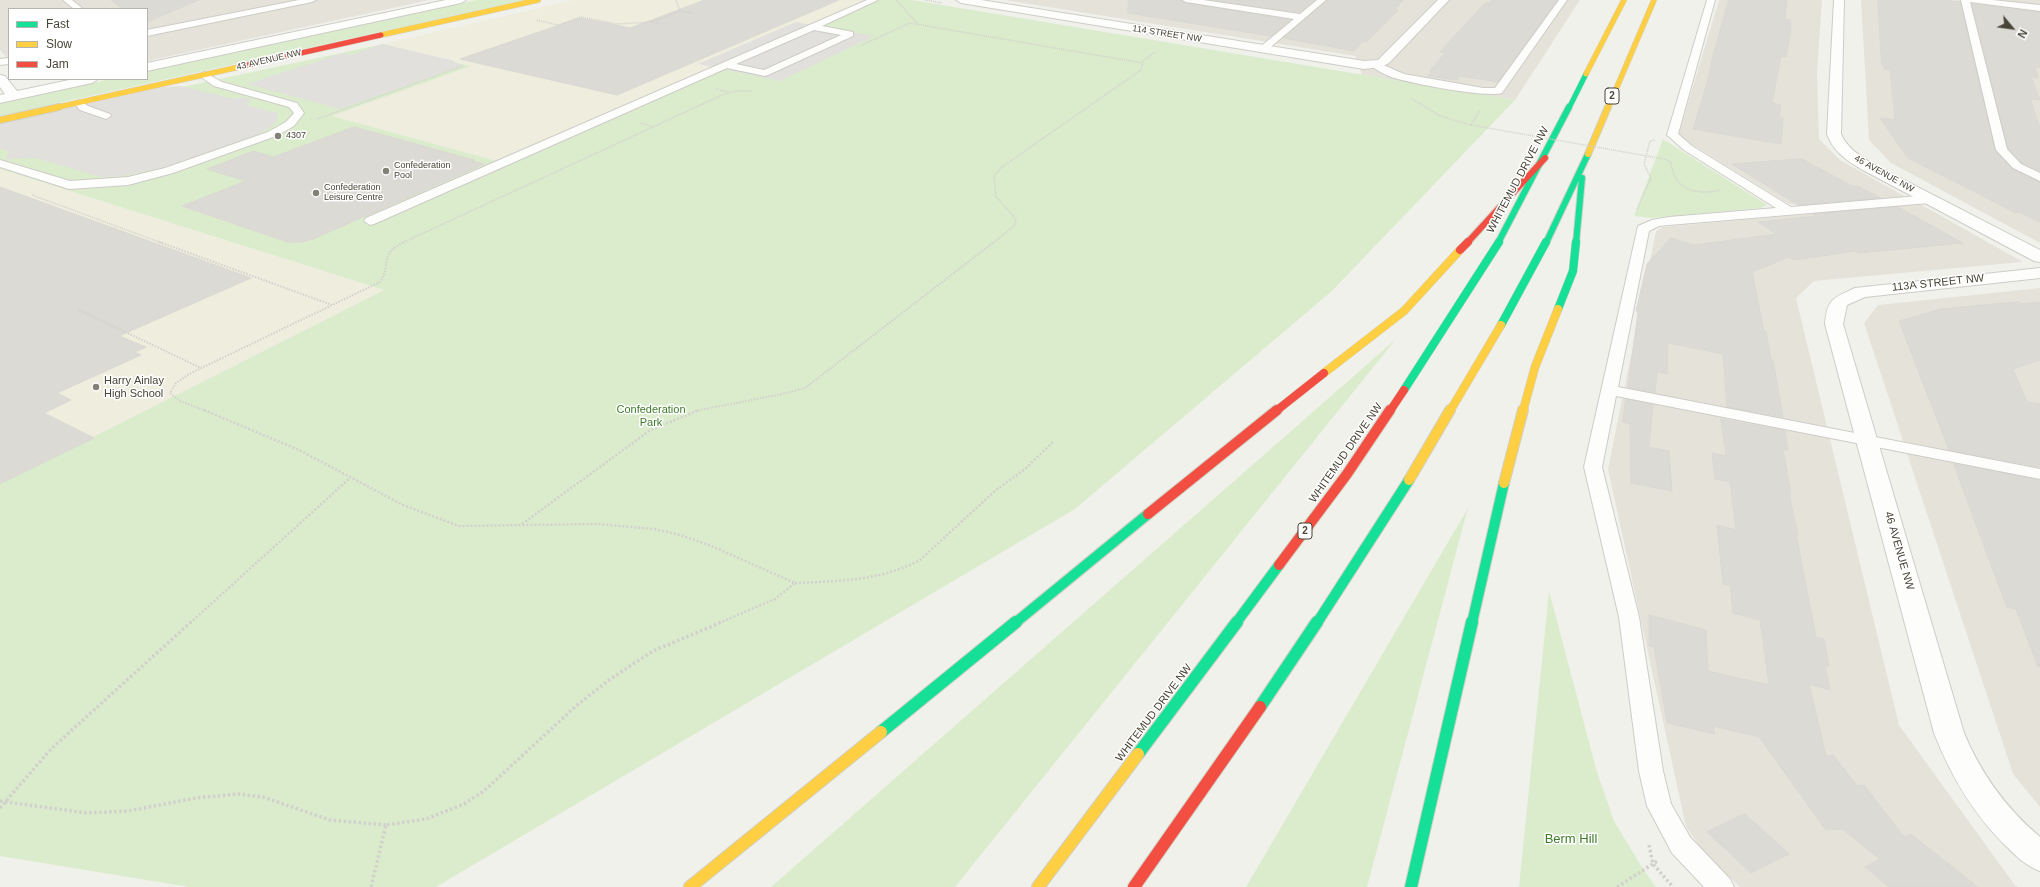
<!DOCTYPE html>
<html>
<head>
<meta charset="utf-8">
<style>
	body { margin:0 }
	#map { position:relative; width:2040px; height:887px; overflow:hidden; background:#f1f1ec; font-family:Helvetica,sans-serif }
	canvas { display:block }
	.legend { position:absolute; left:8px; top:8px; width:140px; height:72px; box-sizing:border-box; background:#fff; border:1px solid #b6b4af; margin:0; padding:5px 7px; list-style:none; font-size:12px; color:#484437 }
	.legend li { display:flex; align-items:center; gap:8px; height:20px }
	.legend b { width:20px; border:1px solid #b6b4af }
	.north { position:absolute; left:1992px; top:8px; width:40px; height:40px; -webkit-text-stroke:3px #fff; paint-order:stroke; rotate:119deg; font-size:11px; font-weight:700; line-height:16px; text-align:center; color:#484437 }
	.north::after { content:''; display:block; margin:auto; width:14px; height:18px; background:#484437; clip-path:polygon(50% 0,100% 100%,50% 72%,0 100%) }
</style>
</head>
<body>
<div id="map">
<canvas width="2040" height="887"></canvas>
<ul class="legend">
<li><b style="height:5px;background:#16e098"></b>Fast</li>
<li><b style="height:5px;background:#ffcf43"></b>Slow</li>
<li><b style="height:5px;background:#f24e42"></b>Jam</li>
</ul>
<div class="north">N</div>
</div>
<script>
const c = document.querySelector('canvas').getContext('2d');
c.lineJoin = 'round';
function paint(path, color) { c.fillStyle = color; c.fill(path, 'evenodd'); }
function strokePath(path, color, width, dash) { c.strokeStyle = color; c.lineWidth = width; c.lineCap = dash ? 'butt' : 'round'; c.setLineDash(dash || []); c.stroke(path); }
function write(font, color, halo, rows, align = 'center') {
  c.font = font + ' Helvetica,sans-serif'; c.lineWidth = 3; c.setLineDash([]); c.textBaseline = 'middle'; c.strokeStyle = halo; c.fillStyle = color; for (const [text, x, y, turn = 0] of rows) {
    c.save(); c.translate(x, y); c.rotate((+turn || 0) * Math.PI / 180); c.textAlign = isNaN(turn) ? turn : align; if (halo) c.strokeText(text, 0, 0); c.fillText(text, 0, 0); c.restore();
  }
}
paint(new Path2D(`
	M0,0H430L147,61V9H9V60L0,50Z
	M1004,0H1580L1515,100L1362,75L1355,56Z
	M1719,0H1822L1817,73L1819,139L1840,160L1906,197L1803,205L1789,204L1678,136Z
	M1861,0H2040V243L1891,163L1869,140Z
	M1920,204L2023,262L1814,281L1796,298L1899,725L2014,884L2018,887H1740L1707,856L1686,827L1608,469L1656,231L1663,227Z
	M2040,288V807L2013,774L1864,323L1878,305Z`), '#e5e3d9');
paint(new Path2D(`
	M574,0H870L497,161L331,116L470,66L455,61L383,44Z
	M0,169L384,290L0,484Z`), '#efedde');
paint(new Path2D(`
	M476,0H524L0,116V103L111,79H147V71Z
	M870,0H912L1515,100L1332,291L1075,509L436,887H189L0,856V484L384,290L0,169V126L383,44L471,66L332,116L497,161Z
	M1663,139L1767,205L1760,208L1652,218L1634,216Z
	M1396,339L955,887H771Z
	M1468,508L1367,887H1246Z
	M1549,591L1597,772L1614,821L1643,869L1656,887H1519Z`), '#dbeccd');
paint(new Path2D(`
	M796,22L874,36L780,81L698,64Z
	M383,44L455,61L453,62L463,65L340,109L247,84L343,53L351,55Z
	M181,86L230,98H252L246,105L277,113V121L271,127L256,135L165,167L122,176L101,177L36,158L4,159L10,152L0,148V123L163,87Z`), '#e1e0dc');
const building = new Path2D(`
	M111,0H199L147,22V9H123Z
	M705,0H839L617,95L460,59L580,18L630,28Z
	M1129,0H1181L1186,3L1290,20L1271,36L1128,13Z
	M1214,0H1315L1300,12Z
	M1327,0H1404L1395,9L1398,10L1367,42L1364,41L1354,51L1283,38Z
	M1492,0H1557L1498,82L1460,76L1457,80L1428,76L1432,72L1430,71L1445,53L1440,52L1485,3H1489Z
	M1729,0H1787L1785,19L1791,20L1790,29H1791L1786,57L1781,56L1772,103L1781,105L1779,117L1783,118L1781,144L1693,129L1708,80L1713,55Z
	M1878,0H1943L1960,2L1995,150L2012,169L2040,182V222L2019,212L2016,213L1908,158L1880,118L1895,120L1890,70L1884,69V65H1882Z
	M1972,4L2040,12V67H2035L2038,78L2031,77L2040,100L2030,99L2040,128V171L2022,163L2008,148Z
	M354,127L474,160L472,161L484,164L313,239L301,242H288L182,206L246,181L207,169L254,151L273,157Z
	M1802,159L1852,186H1858L1880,198L1798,205L1732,164Z
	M0,187L251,278L119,336L146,347L135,352L141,355L57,393L71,400L44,413L94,438L0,484Z
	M1898,207L1963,243L1859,253L1856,251L1794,260L1789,257L1752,272L1764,331H1766L1771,360H1773L1783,417L1727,407L1723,354L1668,343L1667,374L1657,372L1655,393L1628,387L1638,312L1636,311L1647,264L1671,238L1694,245L1777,234L1758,222L1817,216L1813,214Z
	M2018,302L2021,304L2040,302V360L2013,369L2027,402L2040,404V467L1949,450L1899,321L1941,309Z
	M1626,399L1653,405L1649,447L1669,451L1672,491L1631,483L1630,424L1623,422Z
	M1721,419L1785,431L1788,450L1783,449L1791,495L1789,494L1798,535L1796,534L1816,637L1824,639L1829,666L1825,665L1830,690L1809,684L1826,756L1833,755L1857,786L1864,785L1904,837L1911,834L1978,887H1889L1865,867L1880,859L1842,829L1826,830L1759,737L1713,726L1715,734L1667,723L1654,647L1649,646V615L1706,630L1708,671L1769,685L1760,620L1733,613L1730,585L1723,584L1717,525L1736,530L1730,482L1715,479L1712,453L1726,456Z
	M1954,464L2040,480V667H2038L2016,609L2007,607Z
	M1745,814L1789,854L1751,873L1707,832Z`);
paint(building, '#dbdad4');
strokePath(building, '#dad8d2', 1);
const lane = new Path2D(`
	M63,0H72L83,9H74Z
	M299,0H316L312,2L147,36V30Z
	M867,0H878L822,26L853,32V36L768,75L765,76L727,68L374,224L370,225L364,221L366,218ZM814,30L841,35L764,70L736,64Z
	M1182,0H1203L1300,14L1317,0H1326L1266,51H1260V47L1294,19L1186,2Z
	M1559,0H1567L1502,93C1484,98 1410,83 1391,77C1384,74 1374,69 1369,64L1374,61L1404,74L1483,88H1495Z
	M1707,0H1715L1678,134L1692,146L1791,207L1929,195L1935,199L1929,203L1669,225L1659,226L1649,231L1618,387L2040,469V479L1616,396L1602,467L1639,617L1663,771L1671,804L1690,837L1730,879L1734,887H1704L1672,853L1647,806L1639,771L1619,617L1584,467L1638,226L1652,220L1669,217L1776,208L1684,150L1667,135Z
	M1961,0H1992L2040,5V11L1970,2L2007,149L2021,164L2040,173V181L2013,168L1996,150Z
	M9,58V64L0,65V59Z
	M204,72L222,82L297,103L304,113L294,126L276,136L173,173L128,185L69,189L0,167V160L70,181L128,177L165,168L268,132L286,122L294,113L289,107L214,86L201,77L199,75Z
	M79,100L88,106L110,114L111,116L106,119L80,110L74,103Z`);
const street = new Path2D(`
	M446,0H466L461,3L147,71V63Z
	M956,0H981L1364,61L1378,60L1438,0H1449L1389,63L1381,67L1364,69L961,3Z
	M1834,0H1844L1841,134C1847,148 1859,155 1871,163L2040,250V262L2034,261L1861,169C1846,160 1833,151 1827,134Z
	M0,75L5,76L17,91L74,79H98L92,83L0,103V95L5,94L0,87Z
	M2040,268V278L1865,297L1847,305L1843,324L1964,733C1981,774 2006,808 2040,837V871C2026,866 2017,857 2006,846C1973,814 1951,776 1934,733L1825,324C1827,299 1833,298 1855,288Z`);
const fastFar4 = new Path2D(`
	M1569,108L1586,74`);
const fastFar3 = new Path2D(`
	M1498,243L1569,107
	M1546,243L1588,154
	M1576,243L1582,178`);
const fastFar2 = new Path2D(`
	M1558,309L1573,271L1576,242
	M1501,325L1546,242
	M1404,390L1499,242`);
const fastFar1 = new Path2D(`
	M1015,623L1148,514
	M1236,623L1279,565
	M1317,623L1409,480
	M1472,623L1504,483`);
const fast = new Path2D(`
	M1260,707L1317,622
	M881,732L1016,622
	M1138,754L1237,622
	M1411,887L1472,622`);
const slowFar4 = new Path2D(`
	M381,35L538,0
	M1586,74L1624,0
	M54,108L239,67
	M1608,108L1654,0`);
const slowFar3 = new Path2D(`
	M0,120L59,107
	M1588,154L1608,107`);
const slowFar2 = new Path2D(`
	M1324,373L1404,311L1460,250
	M1450,411L1501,325
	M1523,411L1535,367L1558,309`);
const slowFar1 = new Path2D(`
	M1409,480L1450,410
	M1504,483L1523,410`);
const slow = new Path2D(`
	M690,887L881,732
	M1038,887L1138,754`);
const jamFar4 = new Path2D(`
	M239,67L381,35`);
const jamFar3 = new Path2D(`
	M1467,243L1545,158`);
const jamFar2 = new Path2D(`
	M1460,250L1468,242
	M1276,411L1324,373
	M1390,411L1404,390`);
const jamFar1 = new Path2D(`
	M1148,514L1277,410
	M1279,565L1347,474L1390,410`);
const jam = new Path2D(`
	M1134,887L1260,707`);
strokePath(lane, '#cdccc7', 2);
strokePath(street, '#cdccc7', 2);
strokePath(fastFar4, '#d1cfc3', 6);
strokePath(fastFar3, '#d1cfc3', 8);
strokePath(fastFar2, '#d1cfc3', 9);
strokePath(fastFar1, '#d1cfc3', 12);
strokePath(fast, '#d1cfc3', 14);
strokePath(slowFar4, '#d1cfc3', 6);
strokePath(slowFar3, '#d1cfc3', 8);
strokePath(slowFar2, '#d1cfc3', 9);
strokePath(slowFar1, '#d1cfc3', 12);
strokePath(slow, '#d1cfc3', 14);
strokePath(jamFar4, '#d1cfc3', 6);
strokePath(jamFar3, '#d1cfc3', 8);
strokePath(jamFar2, '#d1cfc3', 9);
strokePath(jamFar1, '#d1cfc3', 12);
strokePath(jam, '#d1cfc3', 14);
strokePath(new Path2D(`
	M676,0L680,11
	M896,0L918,24
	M925,0L942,3
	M537,20L558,25L581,17L617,24L652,22
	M663,24L652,22L680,11L692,13
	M862,45L910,23L1142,63
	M716,89L729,92
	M1412,99L1440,116L1471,125L1480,110
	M317,119L463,66
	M641,123L653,127
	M1664,159L1671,162C1673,189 1696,196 1720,190
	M32,195L162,243
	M1637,209L1651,178L1644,164L1650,141L1655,140
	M402,243L722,95L737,91H753
	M993,243L1014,226L1016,219L996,197L994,176L1002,167L1141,70L1143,61L1156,51`), '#d2d0cc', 1.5, [1, 1]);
strokePath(new Path2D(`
	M159,242L332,305
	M79,310L201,368
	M206,411L180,401L170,393L176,383L189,374L380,282C393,264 377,254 405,242
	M695,411L782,394L805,388L994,242`), '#d2d0cc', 2, [1.5, 1.5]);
strokePath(new Path2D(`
	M204,410L299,450L403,505L459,526L598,524L654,529L680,535L709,545L795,583L775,599L719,623
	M522,524L649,431L699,410
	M795,583C839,581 880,581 920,560L996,490L1025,469L1054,441
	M190,623L350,478`), '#d2d0cc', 2.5, [2, 2]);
strokePath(new Path2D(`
	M0,801L86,813L128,811L196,798L238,794L263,797L330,820L386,825
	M0,808L51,749L191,622
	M1649,845L1653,864L1673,887
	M371,887L386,825L426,819L464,804L484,791L576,706L609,680L653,651L722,622
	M1617,887L1659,860`), '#d2d0cc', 3.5, [2.5, 2.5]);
paint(lane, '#fdfdfc');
paint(street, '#fdfdfc');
strokePath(fastFar4, '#16e098', 5);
strokePath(fastFar3, '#16e098', 6);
strokePath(fastFar2, '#16e098', 8);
strokePath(fastFar1, '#16e098', 10);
strokePath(fast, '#16e098', 12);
strokePath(slowFar4, '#ffcf43', 5);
strokePath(slowFar3, '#ffcf43', 6);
strokePath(slowFar2, '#ffcf43', 8);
strokePath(slowFar1, '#ffcf43', 10);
strokePath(slow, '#ffcf43', 12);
strokePath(jamFar4, '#f24e42', 5);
strokePath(jamFar3, '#f24e42', 6);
strokePath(jamFar2, '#f24e42', 8);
strokePath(jamFar1, '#f24e42', 10);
strokePath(jam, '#f24e42', 12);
strokePath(new Path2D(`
	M1471,125L1664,159`), '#d2d0cc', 1.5, [1, 1]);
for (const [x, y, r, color] of [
	[278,136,4,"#838176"],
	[386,171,4,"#838176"],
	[316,193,4,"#838176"],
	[96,387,4,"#838176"]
]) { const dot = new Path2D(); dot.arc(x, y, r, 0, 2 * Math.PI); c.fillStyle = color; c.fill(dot); strokePath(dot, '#fff', 1.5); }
write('9px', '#484437', '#fff', [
	["114 STREET NW",1167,34,9],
	["43 AVENUE NW",269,60,-13],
	["46 AVENUE NW",1884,174,29]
]);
write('9px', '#484437', '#fff', [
	["4307",286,136],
	["Confederation",394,166],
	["Pool",394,176],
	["Confederation",324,188],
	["Leisure Centre",324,198]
], 'left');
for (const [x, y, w] of [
	[1612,96,14],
	[1305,531,14]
]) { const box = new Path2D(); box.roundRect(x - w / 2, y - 8, w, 16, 3); c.fillStyle = '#fff'; c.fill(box); strokePath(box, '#484437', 1); }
write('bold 10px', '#484437', null, [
	["2",1612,96],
	["2",1305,531]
]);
write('11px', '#484437', '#fff', [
	["WHITEMUD DRIVE NW",1518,180,-62],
	["113A STREET NW",1938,283,-6],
	["WHITEMUD DRIVE NW",1346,453,-55],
	["46 AVENUE NW",1899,551,74],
	["WHITEMUD DRIVE NW",1154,713,-53]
]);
write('11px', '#484437', '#fff', [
	["Harry Ainlay",104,381],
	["High School",104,394]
], 'left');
write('11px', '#3e7a2a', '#fff', [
	["Confederation",651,410],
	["Park",651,423]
]);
write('13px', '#3e7a2a', '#fff', [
	["Berm Hill",1571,839]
]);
</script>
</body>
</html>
